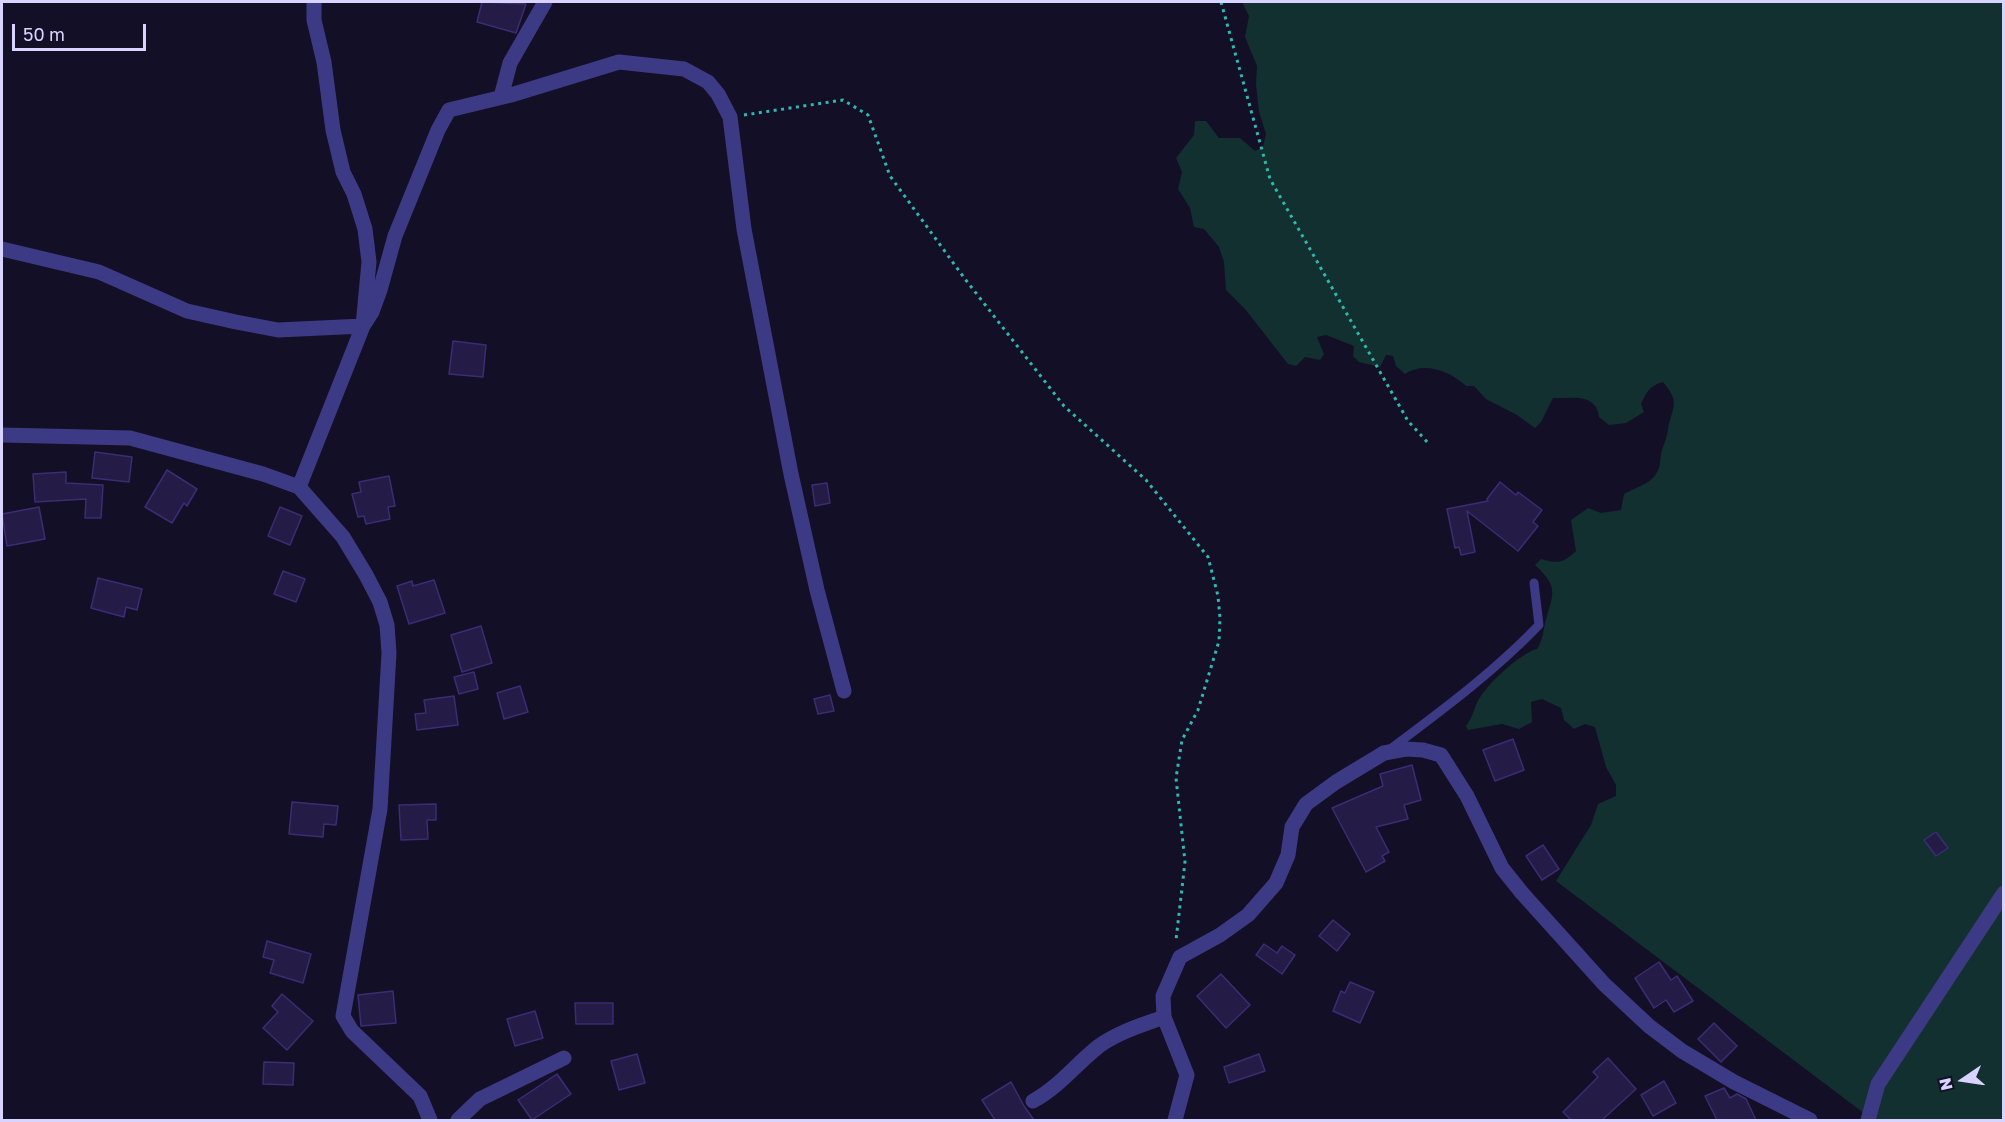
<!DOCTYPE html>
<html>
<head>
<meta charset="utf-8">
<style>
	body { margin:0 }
	#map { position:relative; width:2005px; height:1122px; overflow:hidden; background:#130f26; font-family:"Golos Text",sans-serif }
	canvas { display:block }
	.frame { position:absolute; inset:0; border:3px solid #d9d4ff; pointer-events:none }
	.north { position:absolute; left:1933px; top:1050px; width:60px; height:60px; -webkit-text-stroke:4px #130f26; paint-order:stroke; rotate:257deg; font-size:16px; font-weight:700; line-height:24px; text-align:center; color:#d9d4ff }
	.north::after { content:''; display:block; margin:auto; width:21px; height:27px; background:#d9d4ff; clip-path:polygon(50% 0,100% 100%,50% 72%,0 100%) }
	.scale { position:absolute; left:12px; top:24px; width:134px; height:27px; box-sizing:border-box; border:3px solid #d9d4ff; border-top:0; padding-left:8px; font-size:18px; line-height:21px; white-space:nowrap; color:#d9d4ff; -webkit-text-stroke:4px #130f26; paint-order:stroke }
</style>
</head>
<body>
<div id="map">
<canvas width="2005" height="1122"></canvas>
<div class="frame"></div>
<div class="north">N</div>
<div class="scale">50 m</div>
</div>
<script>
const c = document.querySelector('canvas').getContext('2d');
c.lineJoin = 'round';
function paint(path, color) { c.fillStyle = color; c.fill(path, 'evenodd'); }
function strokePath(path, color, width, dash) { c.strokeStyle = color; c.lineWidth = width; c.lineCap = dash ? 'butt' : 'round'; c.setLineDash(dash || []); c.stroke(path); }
paint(new Path2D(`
	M1242,2H2003V1120H1873L1556,881L1591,825L1598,804L1616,796V785L1606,767L1595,727L1585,724L1574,729L1564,720L1561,708L1542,699L1531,702L1532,722L1519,729L1502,724L1468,730L1466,726C1471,719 1473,713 1476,705C1482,688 1520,653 1537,649C1544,638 1543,628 1547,616C1555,590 1556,585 1535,565L1541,559C1558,564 1563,563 1576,551L1571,520L1588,508L1601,513L1621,510L1624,494C1634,488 1650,484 1656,474C1662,466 1659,455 1663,447C1668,436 1667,430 1670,420C1676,402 1676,398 1663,382C1649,386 1647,392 1641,404L1644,412L1626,423L1609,425L1599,417C1596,392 1570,399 1553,398L1541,422L1535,428L1517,415L1486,399L1474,386H1466C1450,371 1424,361 1405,374L1396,366L1393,356L1386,355L1380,367L1359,362L1353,356L1354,346L1326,335L1317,337L1324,354L1320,360L1305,357L1296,366L1288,364L1245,309L1226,290L1224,262L1219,247L1204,229L1194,227L1190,208L1178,189L1182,172L1176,158L1194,135L1195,121H1206L1219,138H1240L1255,151L1263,147L1266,134L1259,112L1256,84L1257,66L1245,37L1249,16Z`), '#12302f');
const building = new Path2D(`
	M482,2L526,4L516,33L477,22Z
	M453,341L486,345L483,377L449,374Z
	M95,452L132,457L129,482L92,478Z
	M167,470L197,489L187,506L184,503L172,523L145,507Z
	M66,472V483L103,485L101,518H85L86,499L35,502L33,474Z
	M389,476L395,506L388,507L390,519L366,524L364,516L358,517L352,494L361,492L359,482Z
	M1500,482L1516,495L1518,492L1542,510L1533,522L1538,526L1518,551L1467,511L1475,552L1461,555L1459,547L1455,548L1447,509L1488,501L1487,499Z
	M827,483L830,503L815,506L812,485Z
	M39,507L45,539L7,546L2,514Z
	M280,507L302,516L290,545L268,536Z
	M283,571L305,579L296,602L274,594Z
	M98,578L142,589L137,610L126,607L124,617L91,608Z
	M434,580L445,613L409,624L397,586L412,581L413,586Z
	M481,626L492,663L462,672L451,635Z
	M474,672L478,689L459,694L454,677Z
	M520,686L528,712L504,719L497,693Z
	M830,695L834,711L818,714L814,699Z
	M454,696L458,725L417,730L415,714L426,713L424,700Z
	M1513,739L1524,770L1495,781L1483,750Z
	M1412,765L1421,800L1404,805L1408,819L1376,827L1389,852L1382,856L1385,861L1366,872L1332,808L1383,786L1380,774Z
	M292,802L338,806L336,825L324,824L323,837L289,834Z
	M436,804V820H427L428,839L401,840L399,805Z
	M1936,832L1948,848L1936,856L1924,840Z
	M1543,845L1559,869L1542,880L1526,856Z
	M1333,920L1350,934L1337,951L1319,936Z
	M267,941L311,954L303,983L270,973L274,960L263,957Z
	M1264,944L1277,953L1282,946L1295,955L1282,974L1256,955Z
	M1659,962L1671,980L1677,976L1693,1001L1674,1012L1666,1000L1654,1008L1635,978Z
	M1221,974L1250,1005L1226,1028L1197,996Z
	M1350,982L1374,992L1360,1023L1333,1011L1341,991L1345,993Z
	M393,991L396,1023L361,1026L358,995Z
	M282,994L313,1021L287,1050L263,1028L278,1012L272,1006Z
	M575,1003H613V1024H576Z
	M535,1011L543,1038L515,1046L507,1019Z
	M1714,1023L1737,1046L1721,1062L1698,1039Z
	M637,1054L645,1083L619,1090L611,1061Z
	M1259,1054L1265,1071L1229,1083L1224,1067Z
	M1608,1058L1636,1089L1602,1120H1571L1563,1112L1598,1077L1593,1072Z
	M264,1062L294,1063L293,1085L263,1084Z
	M557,1074L571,1094L532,1120L518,1100Z
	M1664,1081L1676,1103L1653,1116L1641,1095Z
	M1011,1082L1024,1106L1034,1120H995L982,1100Z
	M1724,1088L1730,1098L1737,1094L1746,1099L1756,1120H1717L1705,1096Z`);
paint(building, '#241b47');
strokePath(building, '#3b2d73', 1.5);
strokePath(new Path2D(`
	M1221,2L1270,179L1408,421L1429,444
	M744,115L843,100L868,115L890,176L965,279L1064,406L1146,480L1208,557L1218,596L1220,618L1219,641L1198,710L1182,740L1176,778L1185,862L1176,940`), '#2fb8b0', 3, [3, 4.5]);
strokePath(new Path2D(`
	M1389,750C1441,711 1494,672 1539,625L1534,583`), '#3d3a85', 9);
strokePath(new Path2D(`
	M501,97L510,63L545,2
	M2,249L99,272L187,311L236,322L278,330L363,326L372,312L380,290L395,236L438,130L449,110L511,95L619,62L684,69L708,82L718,94L730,117L744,229L791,474L817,590L844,691
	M2,435L130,438L263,474L299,487L343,537L366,575L380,602L387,625L389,653L380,809L343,1016L352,1031L420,1096L430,1120
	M299,487L363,326L369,262L365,229L354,194L343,172L333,130L324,62L314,20V2
	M1033,1101C1059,1087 1076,1064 1099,1046C1118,1032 1142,1025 1164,1017
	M458,1120L480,1099L564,1058
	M1175,1120L1187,1075L1164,1017L1163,996L1180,957L1220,935L1248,915L1276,883L1288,855L1292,827L1306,804L1336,782L1384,753L1406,749L1423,750L1441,755L1467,796L1502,868L1522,893L1604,984L1649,1026L1682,1051L1734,1082L1810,1120
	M1868,1120L1878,1084L2004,893`), '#3d3a85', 15);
</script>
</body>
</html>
